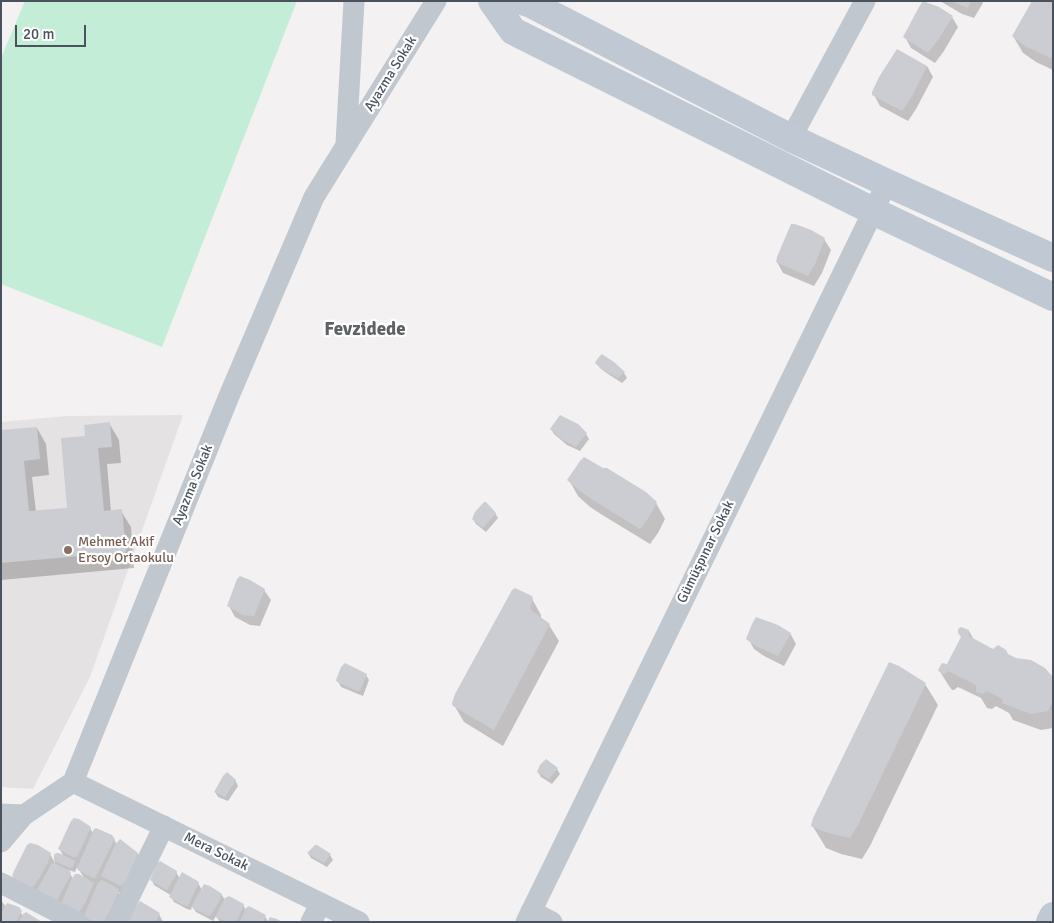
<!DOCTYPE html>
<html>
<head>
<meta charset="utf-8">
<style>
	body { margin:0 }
	#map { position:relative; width:1054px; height:923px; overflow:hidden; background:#f3f1f1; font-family:Signika,sans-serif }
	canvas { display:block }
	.frame { position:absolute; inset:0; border:2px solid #4a535d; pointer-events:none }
	.scale { position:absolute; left:15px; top:25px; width:71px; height:22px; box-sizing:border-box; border:2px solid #4a535d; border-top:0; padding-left:6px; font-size:15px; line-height:18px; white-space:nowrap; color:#4a535d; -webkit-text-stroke:4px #fff; paint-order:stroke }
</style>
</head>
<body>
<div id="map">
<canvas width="1054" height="923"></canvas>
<div class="frame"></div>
<div class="scale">20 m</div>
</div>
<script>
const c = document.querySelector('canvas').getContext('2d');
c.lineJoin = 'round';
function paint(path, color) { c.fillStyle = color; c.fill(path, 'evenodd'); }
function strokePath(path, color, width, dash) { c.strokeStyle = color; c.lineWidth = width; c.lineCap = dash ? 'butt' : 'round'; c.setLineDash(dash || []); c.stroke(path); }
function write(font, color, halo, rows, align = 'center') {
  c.font = font + ' Signika,sans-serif'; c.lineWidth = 4.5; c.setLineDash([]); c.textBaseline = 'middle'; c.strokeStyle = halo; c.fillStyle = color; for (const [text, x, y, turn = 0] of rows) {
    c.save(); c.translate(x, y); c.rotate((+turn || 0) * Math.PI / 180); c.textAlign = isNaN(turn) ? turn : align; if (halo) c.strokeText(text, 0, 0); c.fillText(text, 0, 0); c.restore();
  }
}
paint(new Path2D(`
	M183,415L90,677L33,789L1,787V422L67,416Z`), '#e4e2e2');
paint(new Path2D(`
	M25,1H297L162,347L1,284V58Z`), '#c3edd6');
paint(new Path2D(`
	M940,1H982L983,3L974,18L962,14Z
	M1053,1V70L1036,62L1023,53L1013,36Z
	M952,17L958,27L944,51L935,63L911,48L905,37Z
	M927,66L933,77L916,109L908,121L880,106L874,95Z
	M824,239L831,250L822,273L814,286L783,273L777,262Z
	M597,363H614L624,373L627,378L622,383L608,374L600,368Z
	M109,423L119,440L121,463L107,464L111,512L121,511L131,527L134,568L1,580V443L37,428L46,444L49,475L32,477L36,512L68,509L86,437Z
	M577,425L586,434L589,439L580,451L567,445L554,434L551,429Z
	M569,480L656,503L665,519L658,533L650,544L604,516L590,507L578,496Z
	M495,513L498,518L486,532L476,524L473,519Z
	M264,590L271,600L260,626L250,625L235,617L229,606Z
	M531,597L541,615V618L549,625L559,641L503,746L464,722L454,705Z
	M969,631L974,640L993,650L1008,655L1053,680V728L1041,730L1013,720L1009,713L996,706L992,709L987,708L981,698L958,687L954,690H952L949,686L939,670L948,665Z
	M790,633L796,644L784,666L764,656L754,649L748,638Z
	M366,675L369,680L363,696L341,687L338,681Z
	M925,684L938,705L870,846L862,859L841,854L826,848L812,825Z
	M546,761L557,769L560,774L552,784L541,777L538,772Z
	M235,780L238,786L228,801L218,797L215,792Z
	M90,828L93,833L114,839L117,845L120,841L138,854L144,865L127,896L118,892L124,902L115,922H88L87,920L86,922L20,891L50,854L55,863V855L64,857L59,848ZM77,867L85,879H73L68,870L75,872Z
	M308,853L330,855L333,860L327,867L311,858Z
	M176,872L180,879L198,883L202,890L221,894L225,900L243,905L246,910L265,916L268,922H220L216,916L213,921L196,912L192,906L191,910L187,909L174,902L171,897L172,896L154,885L152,880Z
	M1,900L6,907L18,908L23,916L40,922H1Z
	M159,914L163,922H129Z`), '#0003');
paint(new Path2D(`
	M923,1L939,7L953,16L938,40L928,53L903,37L919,7Z
	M951,1H971L968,8Z
	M1032,1H1053V55L1051,58L1025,46L1012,36Z
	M897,49L927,66L911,98L902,111L872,95V92L879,77Z
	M791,224H795L811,230L825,238L816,262L808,276L776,262L777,257Z
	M602,354L614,362L625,372L618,378L603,370L595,363L598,358Z
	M560,415L578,424L587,433L576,447L563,440L550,429Z
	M110,422L112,447L98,448L104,511L122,509L126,552L1,563V430L37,427L40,459L24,461L29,511L67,508L61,438L85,436L84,425Z
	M584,457L603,468H607L646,492L657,502L649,517L640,529L593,500L580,491L567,480L580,461Z
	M484,502H486L496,513L483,528L472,519L475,512Z
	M240,576L250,580L265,589L254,616L243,615L227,606L237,579Z
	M515,588L532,596L533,598L530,608L531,610L550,624L494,730L453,706L452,703L455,694L512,590Z
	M756,617L778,625L791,633L778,656L756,646L746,639L752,624Z
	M961,627L969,630V636L993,649L998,645L1006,650L1008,654L1016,658L1031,660L1045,668L1053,677V701L1048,711L1031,714L1002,703L1003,700L1001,698L987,691L983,694L976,692V685L948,671L945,674H942L938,670L942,663L947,664L961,637L958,633V629Z
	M889,662L899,666L926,683L922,692L858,825L850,838L828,833L812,827L811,825L813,818Z
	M345,663L367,674L360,691H357L337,682L336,680L341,667Z
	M546,759L558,768L549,779L537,772L540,765Z
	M227,772L236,780L225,797L214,792L223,776Z
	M74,818L79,819L91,827L77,857H73L58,849L71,821Z
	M96,828L112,835L115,839L95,878H93L78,870L77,868L94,829Z
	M120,839L138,853L126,881L121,886L101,876L115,845Z
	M30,843L38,845L51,853L48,862L40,877L31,890L12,880L13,873L27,845Z
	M315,845H317L331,854L324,863L307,853Z
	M56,853H59L75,861L73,867L70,868L54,861V855Z
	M160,861L177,871L176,875L167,890L150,880L157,863Z
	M52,863H54L70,871L71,874L56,902L36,892Z
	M182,872L199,882L188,906L183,905L169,897Z
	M75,874H79L94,883L86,901L78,914L61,904L71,880Z
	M102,880L117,888L119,890L114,903L104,922H93L84,916L98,883Z
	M204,884L210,886L222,894L219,902L210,916L206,915L191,907Z
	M229,896L244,904L242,910L236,922H227L215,917L225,898Z
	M140,901L160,913L156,922H127L136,906Z
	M7,903L19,907L22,911L16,922H1V914L5,906Z
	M249,906L266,915L263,922H240L246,908Z
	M26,912L42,922H19L23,914Z
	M270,917L277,919L282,922H267Z`), '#cbcdd3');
strokePath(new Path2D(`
	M791,138L865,1
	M346,143L354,1
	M73,782L359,922
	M1,814L24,815L73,782L229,396L314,197L436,1
	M1,842L24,815
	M1,883L77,922
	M531,911L552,922
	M117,922L164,826
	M311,922L321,903
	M526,922L887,183`), '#c0c7cf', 21);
strokePath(new Path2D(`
	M492,1L513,31L873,211L1053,297
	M522,1L531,4L791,138L887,183L1053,258
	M1050,922L1053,916`), '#c0c8d3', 28);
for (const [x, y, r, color] of [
	[68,550,5,"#8d6e63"]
]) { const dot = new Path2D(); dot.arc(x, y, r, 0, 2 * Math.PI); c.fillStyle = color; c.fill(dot); strokePath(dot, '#fff', 2); }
write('14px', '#4a535d', '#fff', [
	["Ayazma Sokak",391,74,-58],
	["Ayazma Sokak",193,485,-68],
	["Gümüşpınar Sokak",706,552,-64],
	["Mera Sokak",216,852,26]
]);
write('14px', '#785e54', '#fff', [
	["Mehmet Akif",78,542],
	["Ersoy Ortaokulu",78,558]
], 'left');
write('bold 19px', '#5e6165', '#fff', [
	["Fevzidede",365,330]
]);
</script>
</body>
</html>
